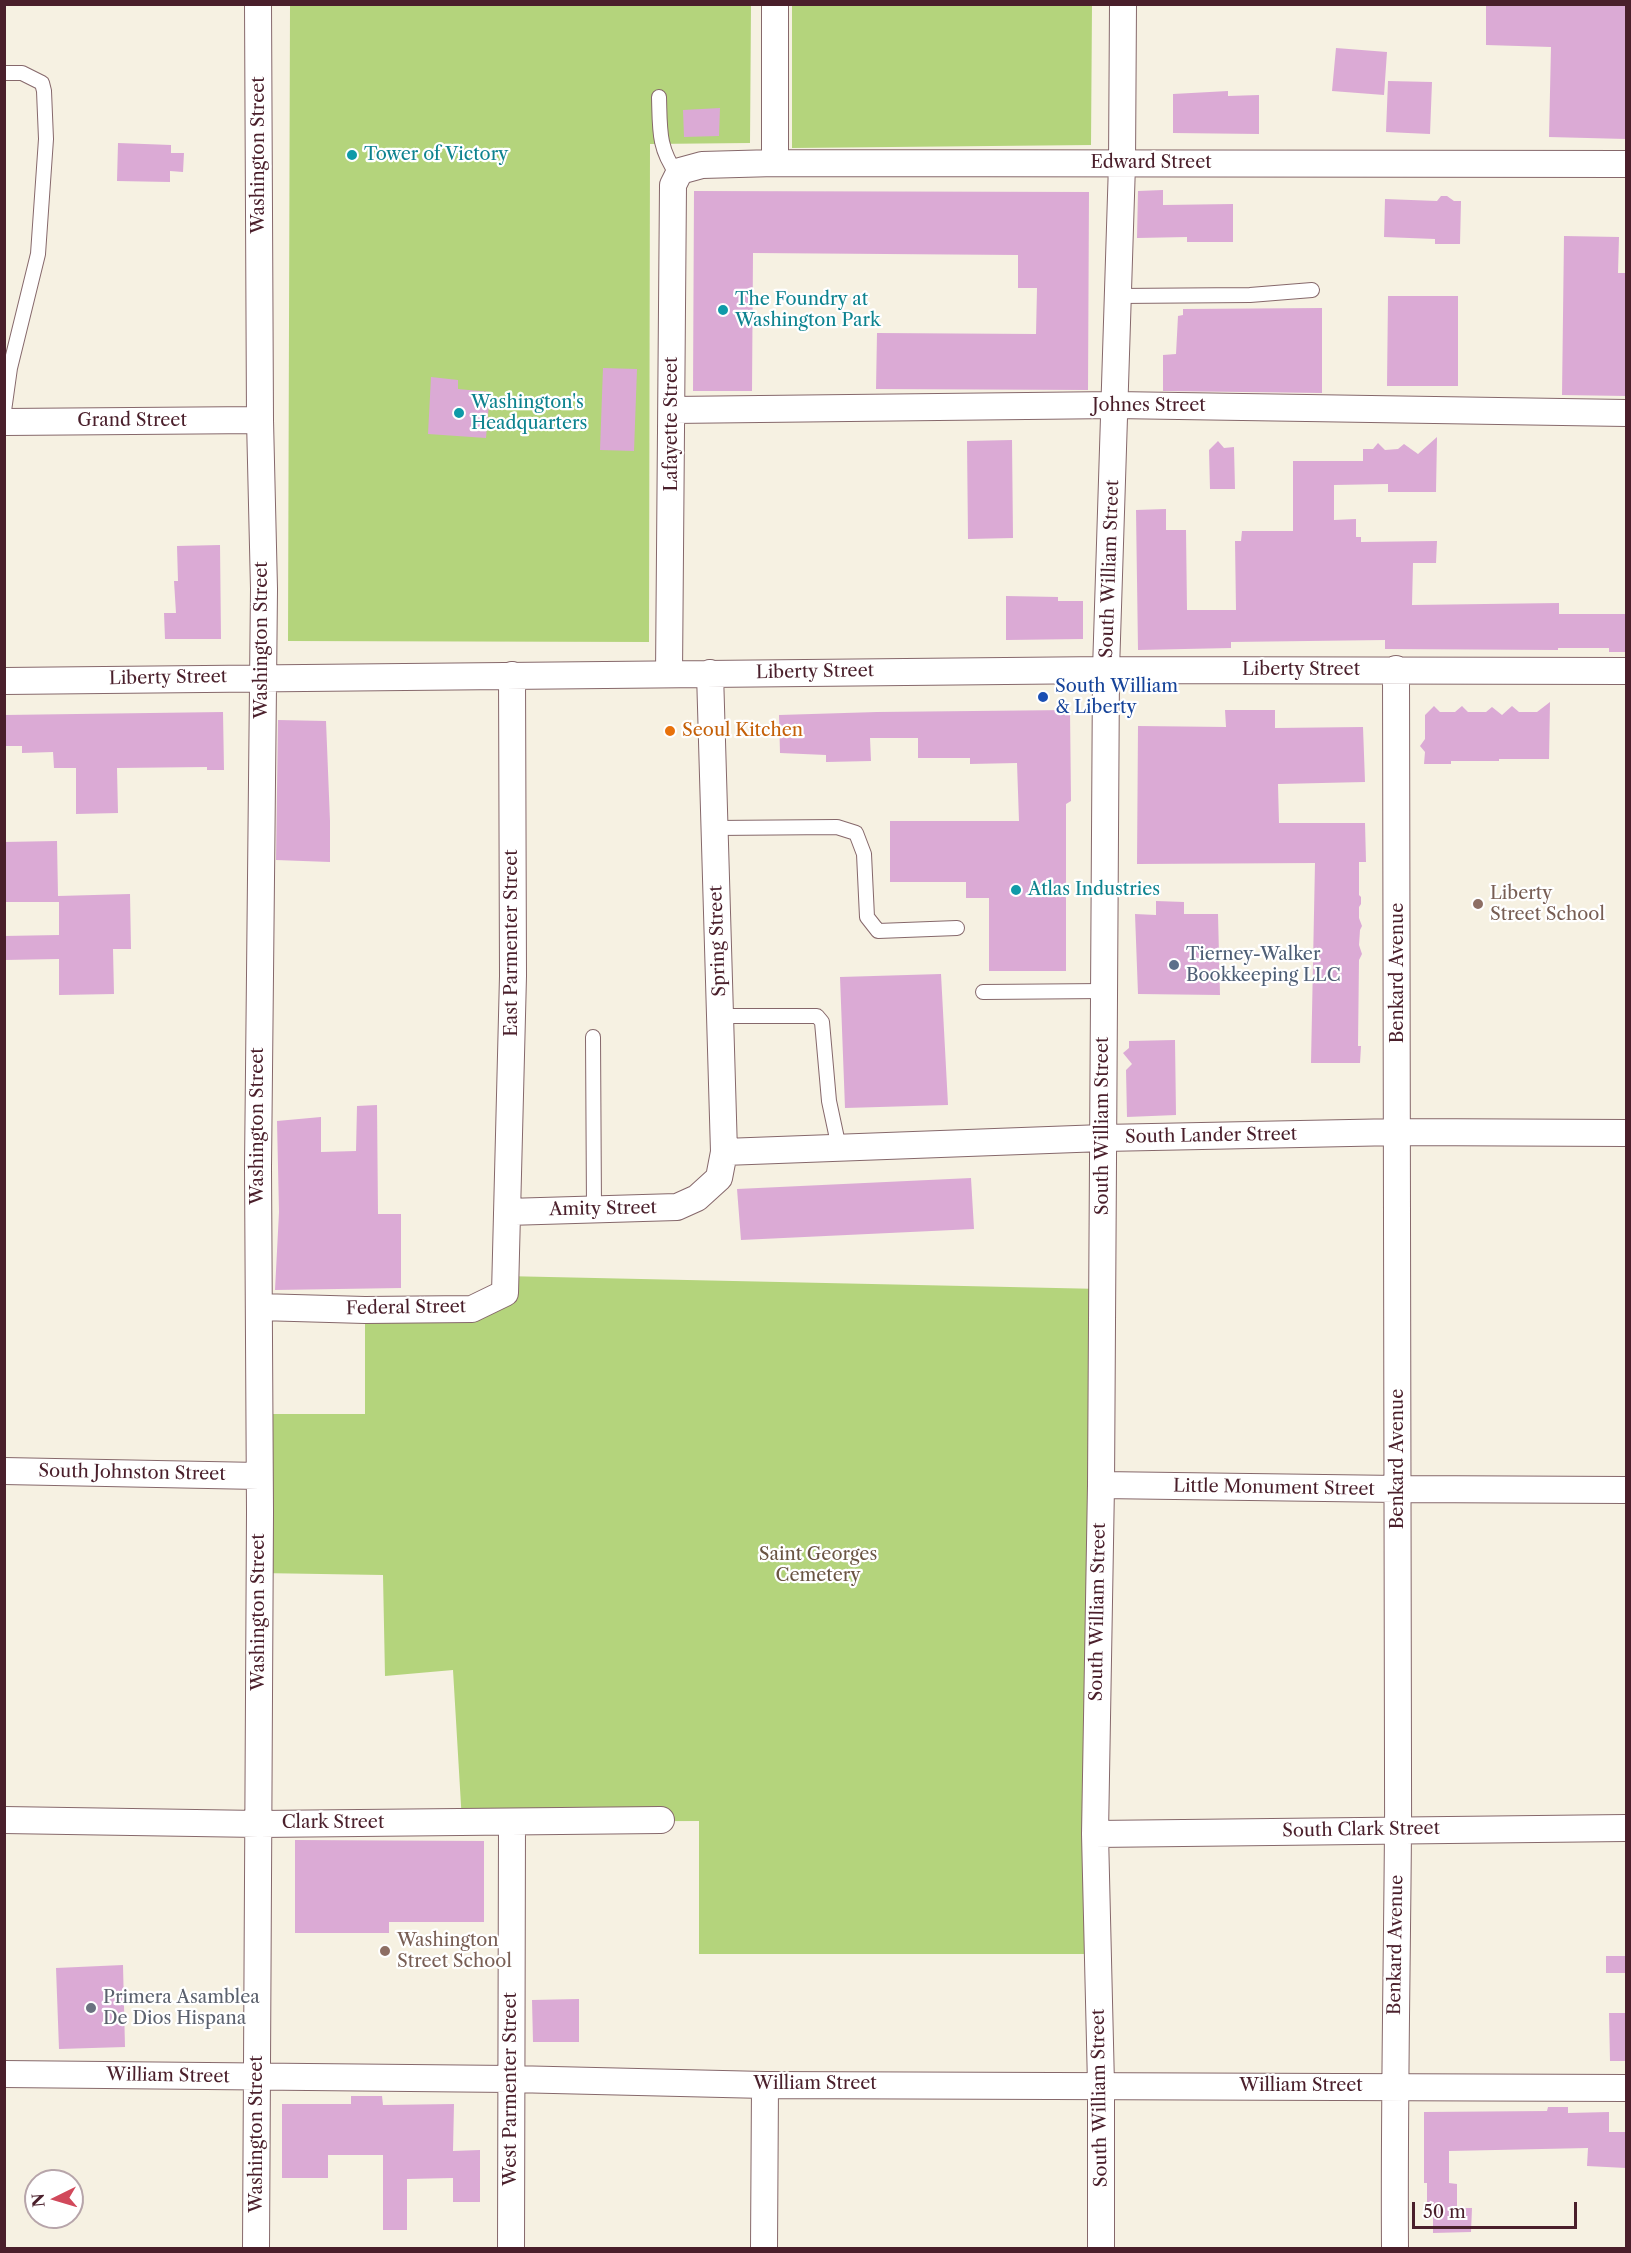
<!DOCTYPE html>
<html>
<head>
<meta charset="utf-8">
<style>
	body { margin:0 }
	#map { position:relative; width:1631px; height:2253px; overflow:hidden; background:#f6f1e2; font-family:"Libre Caslon Text",serif }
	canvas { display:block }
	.frame { position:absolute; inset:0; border:6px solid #4a1f2b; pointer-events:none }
	.north { position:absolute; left:24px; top:2169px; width:60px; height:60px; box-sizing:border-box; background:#fff; border:2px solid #b7a5aa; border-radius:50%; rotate:265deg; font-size:16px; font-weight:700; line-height:24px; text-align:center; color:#4a1f2b }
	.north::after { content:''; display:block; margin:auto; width:21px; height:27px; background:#d1495b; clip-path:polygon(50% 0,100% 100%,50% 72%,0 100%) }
	.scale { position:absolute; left:1412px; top:2202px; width:165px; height:27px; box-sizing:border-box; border:3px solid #4a1f2b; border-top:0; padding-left:8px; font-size:18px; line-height:21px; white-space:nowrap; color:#4a1f2b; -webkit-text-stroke:4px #fff; paint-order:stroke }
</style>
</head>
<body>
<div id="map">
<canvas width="1631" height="2253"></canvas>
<div class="frame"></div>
<div class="north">N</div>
<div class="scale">50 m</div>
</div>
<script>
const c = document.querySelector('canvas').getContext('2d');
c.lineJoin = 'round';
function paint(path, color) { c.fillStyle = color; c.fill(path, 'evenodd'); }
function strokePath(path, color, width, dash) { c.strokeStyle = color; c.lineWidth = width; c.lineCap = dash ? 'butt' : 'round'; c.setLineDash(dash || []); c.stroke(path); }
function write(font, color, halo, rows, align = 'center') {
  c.font = font + ' "Libre Caslon Text",serif'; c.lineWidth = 4.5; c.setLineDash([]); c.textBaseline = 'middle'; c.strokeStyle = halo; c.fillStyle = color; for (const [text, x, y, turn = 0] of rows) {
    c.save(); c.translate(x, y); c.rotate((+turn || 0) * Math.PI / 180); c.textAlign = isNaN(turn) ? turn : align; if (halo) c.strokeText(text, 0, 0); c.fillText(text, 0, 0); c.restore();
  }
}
paint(new Path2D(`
	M290,5H751L750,143L650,144L649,642L288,641Z
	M792,5H1092L1091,145L792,148Z
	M503,1276L1102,1289L1097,1954H699V1821L462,1822L453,1670L385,1676L383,1575L259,1573V1414H365V1310L472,1309Z`), '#b4d47c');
paint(new Path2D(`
	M1486,4H1626V139L1549,137L1551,47L1486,45Z
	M1336,48L1387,52L1384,95L1332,91Z
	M1388,81L1432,82L1430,134L1386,132Z
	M1228,91V96L1259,95V134L1173,133V94Z
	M720,108L719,136L684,137L683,110Z
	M118,143L171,145V153H184L183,172L170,171V182L117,181Z
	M1163,190V205L1233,204V242H1187V237L1137,238L1138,191Z
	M694,191L1089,192L1088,390L876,389L877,333L1036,334L1037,288H1018V255L753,253L752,391H693Z
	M1441,196H1447L1454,201H1461L1460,244H1435V239L1384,237L1385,199L1437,201Z
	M1564,236L1619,237L1618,273H1626V396L1562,395Z
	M1388,296H1458V386H1387Z
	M1322,308V393L1163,391V355L1176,354L1178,316L1183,315V309Z
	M603,368L637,369L634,451L600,450Z
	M431,377L458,380V389L490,392L486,438L428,434Z
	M1437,437L1436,492H1388V484L1334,485V520L1356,519V537H1361V542L1437,541L1436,563H1413L1412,605L1559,603V614H1626V652H1609V648H1558V650L1385,649V640L1231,642V648L1138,650L1136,510L1166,509V530H1186L1187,610H1236L1235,541H1241L1242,531H1293V461H1363V449H1373L1378,443L1385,450L1398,449L1404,444L1418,454Z
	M1012,440L1013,538L968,539L967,441Z
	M1218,441L1224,448L1234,447L1235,489H1210L1209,450Z
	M220,545L221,639H165L164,613H176L174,581H178L177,546Z
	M1006,596L1058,597V601H1083V639L1006,640Z
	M1550,702L1549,759H1499V761H1451V764H1424L1425,752L1420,746L1425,739V715L1434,706L1440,712H1455L1462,706L1468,712H1486L1492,707L1502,715L1512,706L1519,712H1537Z
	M1070,710L1071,801L1066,804V971H989V898H966V882H890V821H1019L1017,763L970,764V758H918V738H870L871,761L826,762V755L780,753L779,715L877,712Z
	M1225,710H1275V728L1363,727L1365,782L1278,784L1279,823H1365L1366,862H1359V895L1361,897V904L1359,907V918L1362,926L1360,930L1359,945L1362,954L1359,960L1358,1046H1361L1360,1063H1311L1315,863L1137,864L1138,726L1226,727Z
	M223,712L224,770H207V767L117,768L118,813L76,814V768H54L53,752L22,753V746H4V715Z
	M278,720L326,721L330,821V862L276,860Z
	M57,841L58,896L130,894L131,949H113L114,994L59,995V959L4,960V936L59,935V902H4V842Z
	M1156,901L1184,902V914H1218L1220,995L1138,994L1135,914L1156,915Z
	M941,974L948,1105L845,1108L840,977Z
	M1175,1040L1176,1115L1127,1117L1126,1070L1132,1064L1123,1053L1129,1048V1041Z
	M377,1105L378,1214H401V1288L275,1290L279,1212L277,1121L321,1117V1152L356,1151L357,1106Z
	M971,1178L974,1229L741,1240L737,1189Z
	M295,1840L484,1841V1922H389V1933H295Z
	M1606,1956H1626V1973H1606Z
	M123,1965L125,2047L59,2049L56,1968Z
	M579,1999V2042H533L532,2000Z
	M1609,2013H1626V2061H1610Z
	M351,2096H382L383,2105L454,2104L453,2151L480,2150V2202H453V2178L407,2179V2230H383V2155H328V2178H282V2104H351Z
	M1548,2107H1568V2113L1609,2112V2132H1626V2168L1587,2166L1588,2148L1449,2151V2183L1457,2184V2208H1472L1471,2232L1433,2233V2206H1427V2183H1424V2112L1547,2111Z`), '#dbaad5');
const lane = new Path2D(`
	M4,73H22L42,83L44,91L46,139L38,254L10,368L4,411
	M659,97C660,129 658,148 677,174
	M1118,296L1250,295L1312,290
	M715,828L837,827L856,833L864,854L867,917L878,931L957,928
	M983,992L1104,991
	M720,1016H817L822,1022L829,1101L839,1148
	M593,1037L594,1209`);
const street = new Path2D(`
	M775,4V163
	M672,410L1115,405L1626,413
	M4,422L260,420
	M669,674L673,185L680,171L702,165L775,163L1626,164
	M4,681L1106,670L1626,671
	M724,1152L1103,1138L1399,1132L1626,1133
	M507,1212L677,1207L697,1198L719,1178L724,1152L710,673
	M259,1307L365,1310L472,1309L505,1293L513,976L512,675
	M4,1471L259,1476
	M1101,1485L1398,1489L1626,1490
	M4,1820L259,1824L661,1820
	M1095,1834L1626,1828
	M4,2074L511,2079L765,2085L1626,2088
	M256,2248L260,1512L258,1167L264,589L260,420L258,4
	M511,2248L512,1822
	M764,2248L765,2085
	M1101,2248V2085L1095,1834L1101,1485L1106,670L1122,164L1123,4
	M1395,2248C1394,2108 1397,1968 1398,1828C1400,1442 1399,1056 1396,669`);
strokePath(lane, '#86686b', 16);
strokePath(street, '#86686b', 28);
strokePath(lane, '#fff', 14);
strokePath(street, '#fff', 26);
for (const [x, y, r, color] of [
	[352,155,6,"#0f9aa8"],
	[723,310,6,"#0f9aa8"],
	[459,413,6,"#0f9aa8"],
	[1043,697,6,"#1a4fb4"],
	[670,731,6,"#e8710a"],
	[1016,890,6,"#0f9aa8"],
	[1478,904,6,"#8d6e63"],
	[1174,965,6,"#5c6f8a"],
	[385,1951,6,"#8d6e63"],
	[91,2008,6,"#6b7280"]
]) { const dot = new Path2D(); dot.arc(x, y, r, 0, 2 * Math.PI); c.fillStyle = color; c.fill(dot); strokePath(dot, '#fff', 2); }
write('18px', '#4a1f2b', '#fff', [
	["Washington Street",259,155,-90],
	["Edward Street",1151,163],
	["Johnes Street",1149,406],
	["Grand Street",132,421],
	["Lafayette Street",672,424,-90],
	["South William Street",1110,569,-88],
	["Washington Street",262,640,-90],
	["Liberty Street",1301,670],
	["Liberty Street",815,672,-1],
	["Liberty Street",168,678,-1],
	["Spring Street",718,941,-92],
	["East Parmenter Street",512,943,-90],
	["Benkard Avenue",1398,973,-90],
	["Washington Street",258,1126,-90],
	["South William Street",1103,1126,-90],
	["South Lander Street",1211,1136,-1],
	["Amity Street",603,1209,-1],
	["Federal Street",406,1308,-1],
	["Benkard Avenue",1398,1459,-90],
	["South Johnston Street",132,1473,1],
	["Little Monument Street",1274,1488,1],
	["Washington Street",259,1612,-90],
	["South William Street",1098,1612,-89],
	["Clark Street",333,1823],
	["South Clark Street",1361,1830,-1],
	["Benkard Avenue",1396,1945,-89],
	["William Street",168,2076,1],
	["William Street",815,2084],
	["William Street",1301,2086],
	["West Parmenter Street",511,2089,-90],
	["South William Street",1100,2098,-91],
	["Washington Street",257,2134,-90]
]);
write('18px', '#0d838f', '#fff', [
	["Tower of Victory",364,155],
	["The Foundry at",735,300],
	["Washington Park",735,321],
	["Washington's",471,403],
	["Headquarters",471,424],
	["Atlas Industries",1028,890]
], 'left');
write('18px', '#164399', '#fff', [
	["South William",1055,687],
	["& Liberty",1055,708]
], 'left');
write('18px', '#c56008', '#fff', [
	["Seoul Kitchen",682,731]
], 'left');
write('18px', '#785e54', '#fff', [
	["Liberty",1490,894],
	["Street School",1490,915],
	["Washington",397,1941],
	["Street School",397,1962]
], 'left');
write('18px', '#4e5e75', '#fff', [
	["Tierney-Walker",1186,955],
	["Bookkeeping LLC",1186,976]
], 'left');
write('18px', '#6a5543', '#fff', [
	["Saint Georges",818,1555],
	["Cemetery",818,1576]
]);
write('18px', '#5b616d', '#fff', [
	["Primera Asamblea",103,1998],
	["De Dios Hispana",103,2019]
], 'left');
</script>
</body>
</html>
